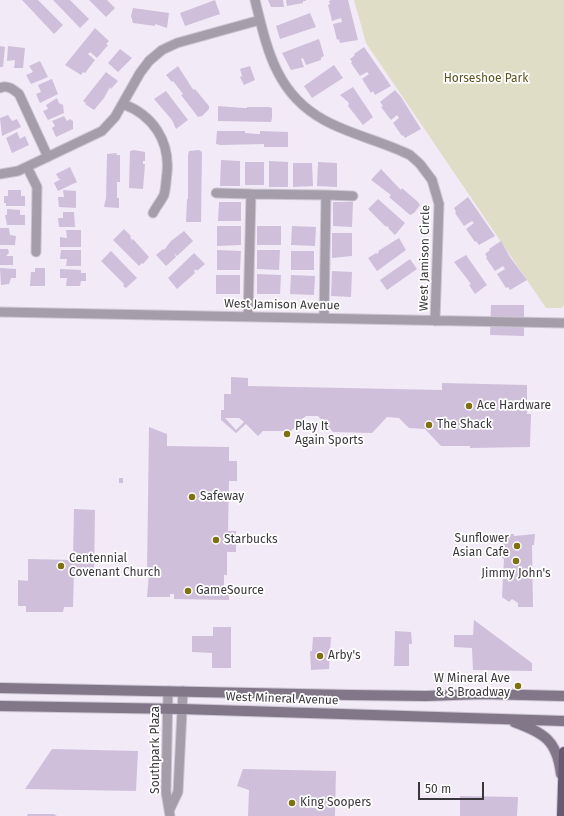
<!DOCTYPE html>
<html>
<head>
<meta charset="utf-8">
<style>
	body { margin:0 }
	#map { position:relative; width:564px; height:816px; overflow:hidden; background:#f2eaf7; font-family:"Fira Sans",sans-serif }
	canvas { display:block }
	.scale { position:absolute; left:418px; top:782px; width:66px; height:18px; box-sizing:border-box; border:2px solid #3a373c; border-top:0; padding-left:5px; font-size:12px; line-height:14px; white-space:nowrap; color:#3a373c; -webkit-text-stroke:3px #fff; paint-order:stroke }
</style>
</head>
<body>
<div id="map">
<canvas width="564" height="816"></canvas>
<div class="scale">50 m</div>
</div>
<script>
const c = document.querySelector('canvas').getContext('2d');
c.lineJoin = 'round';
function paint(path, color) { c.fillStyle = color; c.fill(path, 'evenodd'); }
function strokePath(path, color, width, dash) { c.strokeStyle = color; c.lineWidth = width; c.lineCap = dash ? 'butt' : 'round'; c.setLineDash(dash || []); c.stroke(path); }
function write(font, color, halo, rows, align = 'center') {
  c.font = font + ' "Fira Sans",sans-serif'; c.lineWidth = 3.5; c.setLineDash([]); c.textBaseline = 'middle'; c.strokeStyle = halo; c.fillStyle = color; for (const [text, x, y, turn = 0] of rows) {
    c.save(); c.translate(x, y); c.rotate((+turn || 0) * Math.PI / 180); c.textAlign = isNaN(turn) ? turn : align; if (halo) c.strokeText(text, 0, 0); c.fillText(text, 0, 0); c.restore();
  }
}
paint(new Path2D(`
	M354,0H564V305L562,308H546L366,43Z`), '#e0ddc7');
paint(new Path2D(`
	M22,0H38L63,25L54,34Z
	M53,0H70L89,19L80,28Z
	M89,0H107L115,8L106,17Z
	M215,0L220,14L185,26L180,13Z
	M268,0H283L284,7H271Z
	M286,0H306V1H303V3L287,6Z
	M348,0L358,40L340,43L339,39L337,40L333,24L342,22L341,18L332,21L328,5L330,4L329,1L331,0Z
	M133,8L169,13L167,28L155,24V26L133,23L131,16Z
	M310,13L316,27L280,39L276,26Z
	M95,28L109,41L106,44L108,45L97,58L90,52L88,54L95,60L85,73L83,72L81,75L65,65Z
	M319,39L324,56L321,58V60L306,65L303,58L301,59L304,67L291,70L282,53Z
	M0,46L5,47L3,67H0Z
	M8,46L25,48L23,68H14L15,60L7,61Z
	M364,47L391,86L375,95L373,91L371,93L362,79L369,74L367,72L360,76L351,63L352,62L350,59L355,55L354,54Z
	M120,49L132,58L118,72L108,63Z
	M40,61L48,77L31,84L26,75L33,72L29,66Z
	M334,65L343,78L312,98L304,86Z
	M178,66L192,88L194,90L195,89L209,106V109L202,116L198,117L181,95L183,94L173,81L172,82L166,75Z
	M250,66L255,80L244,85L240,77L242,76L240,69Z
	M106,72L118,81L111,89L110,87L104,98L94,110L85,104L86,103L83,101Z
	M52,79L58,94L40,103L36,94L41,92L38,85Z
	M353,87L373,117L363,125L348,106L349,104L348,102L340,95Z
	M395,90L401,97L421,129L405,138L403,135L402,136L393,123L399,118L397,115L391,120L381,107L383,106L380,102Z
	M166,91L188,120L176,129L172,120L154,99Z
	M57,98L59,103L63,105L64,113L48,120L43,111L48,109L46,105Z
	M218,106L244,108H247V107H269L272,108V118L271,122L218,121Z
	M8,115L12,121L17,119L21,127L2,136L0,118Z
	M64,116L67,121L70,119L73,121V129L56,137L52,128L55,126L52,121Z
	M217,131H245V133L257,134H260V131L288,132V147H264V144L220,145L216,144Z
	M17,132L20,139L25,136L29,145L12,153L6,138Z
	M134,150L145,152V161H143V164H145L143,189L129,188L130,151Z
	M199,150L202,152L201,222H186L187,199H188V155L189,151Z
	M117,153L116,155H120V182H117V198H119V208L104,207L106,198L107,154Z
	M221,160L240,161V186H220Z
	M269,161L288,162V187H269Z
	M245,162H264V185H245Z
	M318,162L337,163V187L317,186Z
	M293,163H312L313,186L293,187Z
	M70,167L77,182L58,191L54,183L61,179H59L56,174Z
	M381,169L399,188L401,190L402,188L418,202L420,205L414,213L410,215L389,197L391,195L371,180Z
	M8,190H21V196H25V206H6V203H4V196H8Z
	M63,190L76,191V208L59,207L58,197H64Z
	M468,197L495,236L479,245L476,241L475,242L466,229L474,223L472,221L464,226L455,213L456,212L454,208Z
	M378,199L405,223L395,235L388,228L389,227L385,226L368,209Z
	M219,202H241V221H218Z
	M333,202H353L352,227L333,226Z
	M7,209L20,210V215H25V225H7L5,215H7Z
	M63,212H74L75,227H59L58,218H63Z
	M217,226H241V245L217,246Z
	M257,226H281V245H257Z
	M292,226L316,227L315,246L291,245Z
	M0,228H9L10,235L16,236L15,245H0Z
	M124,229L131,236L130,237L132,240L133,239L149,257L143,264L142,263L139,266L113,240Z
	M66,230H81V247H60V237L67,238Z
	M184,231L193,241L177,256L174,253L176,257L166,266L156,255L163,249L164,250L171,241Z
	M332,233H352V256L332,258Z
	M399,238L406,250L377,271L368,258L376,253L377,254L379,252L378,251Z
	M501,241L510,257L527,280L510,290L508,287L506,288L497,274L505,269L503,266L495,271L486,258L487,257L485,254L490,250L489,249Z
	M0,249H8L9,253L6,256H13V265H0Z
	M61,250H81V266H66L67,259H60Z
	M217,250L241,251L240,270H217Z
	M257,250H280L279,270L257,269Z
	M111,251L137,278L126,288L123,286L124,284L101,261Z
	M291,251H314V270H291Z
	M194,253L205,264L197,271L196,269L194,271L195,273L177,289L168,278Z
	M466,255L487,285L475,294L469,285L471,284L454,262Z
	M410,259L417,269L387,290L380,280Z
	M0,268L16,269V278H11L9,284L1,285Z
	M35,268H45V286H30L31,272H35Z
	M60,269L81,270V273H86V281H81L80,286H66L67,278H60Z
	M332,271L352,272L351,297L331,296Z
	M257,274L281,275L280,294H257Z
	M216,275H240V294H216Z
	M291,275L315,276L314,295L290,294Z
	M491,305H524V336L490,335Z
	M231,377L248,378V386L442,390V383L527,385V414H531L530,447L470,448V446H441L425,429L409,428L399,418L387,417L372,433L333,432L318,416H306L291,431H263L258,436L246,424L236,433L221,420V410H224V394H231ZM225,418H239L244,422L236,430Z
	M149,427L167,434V446L229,447V461H237V481H229L228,531H236V552H227V575H224V590H229V600L174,599V594H170V597H147L149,574H147Z
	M119,478H123V483H119Z
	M74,509L95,510L94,572L74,571L73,607H64L63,612H26V606H18V580L28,581V559L73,560Z
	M503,534H514V536L535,534L534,545H532L533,607H518V603L512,599L509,602L502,597L504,559L502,558Z
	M474,620L532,663V671L473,670L472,648L454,647V635H473Z
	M213,627H231V668H212V653L192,652V636H213Z
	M395,631L411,632L412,644H409V666H394Z
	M313,637H331L329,669L311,670L310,651H312Z
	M52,749L138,751L136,791L25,789Z
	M243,769L336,771L335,816H248L249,790L237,786Z
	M460,796L518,797L517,816H460Z
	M28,814H54L57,816H27Z`), '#d0bfdb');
const minor = new Path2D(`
	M255,0C267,49 276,94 324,120C351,135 382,141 410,155L420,164L432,180L439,204L435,321
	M0,88C7,84 14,90 19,94L48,157
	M123,104C153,115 170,141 167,173C166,180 166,188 164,195C161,201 156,207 153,213
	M27,167L37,187L36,252
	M0,174L18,171L102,131L115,117L140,73L149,61L162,50L177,43L260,20
	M216,193L251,194
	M326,195L353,196
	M0,312L564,323
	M248,317L251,194L326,195L324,318
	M168,691L166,792L170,816
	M170,809L178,792L183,691`);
const secondary = new Path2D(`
	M0,688L350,695L426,696L482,694L564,696
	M0,706L182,709L564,721
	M514,722C544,733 557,740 561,774`);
const primary = new Path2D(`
	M562,816L564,752`);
strokePath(minor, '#cdc6d2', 11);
strokePath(secondary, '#cdc6d2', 12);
strokePath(primary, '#cdc6d2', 12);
strokePath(minor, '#a59daa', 9);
strokePath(secondary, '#817789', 10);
strokePath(primary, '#685b71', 10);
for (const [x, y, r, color] of [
	[469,406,4,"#7d7111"],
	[429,425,4,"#7d7111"],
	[287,434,4,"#7d7111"],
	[192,497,4,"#7d7111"],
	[216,540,4,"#7d7111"],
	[517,546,4,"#7d7111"],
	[516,561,4,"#7d7111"],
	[61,566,4,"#7d7111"],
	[188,591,4,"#7d7111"],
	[320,656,4,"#7d7111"],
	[518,686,4,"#7d7111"],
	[292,803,4,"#7d7111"]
]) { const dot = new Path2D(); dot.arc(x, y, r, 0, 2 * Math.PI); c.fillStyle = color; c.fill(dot); strokePath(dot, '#fff', 1.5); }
write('12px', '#5d5520', '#fff', [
	["Horseshoe Park",486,79]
]);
write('12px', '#3a373c', '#fff', [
	["West Jamison Circle",425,258,-89],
	["West Jamison Avenue",282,305,1],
	["West Mineral Avenue",282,699,2],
	["Southpark Plaza",156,750,-90]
]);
write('12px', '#3a373c', '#fff', [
	["Ace Hardware",477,406],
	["The Shack",437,425],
	["Play It",295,427],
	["Again Sports",295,441],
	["Safeway",200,497],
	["Sunflower",509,539,"right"],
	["Asian Cafe",509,553,"right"],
	["Starbucks",224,540],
	["Centennial",69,559],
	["Covenant Church",69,573],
	["Jimmy John's",516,574,"center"],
	["GameSource",196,591],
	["Arby's",328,656],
	["W Mineral Ave",510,679,"right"],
	["& S Broadway",510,693,"right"],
	["King Soopers",300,803]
], 'left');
</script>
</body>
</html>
